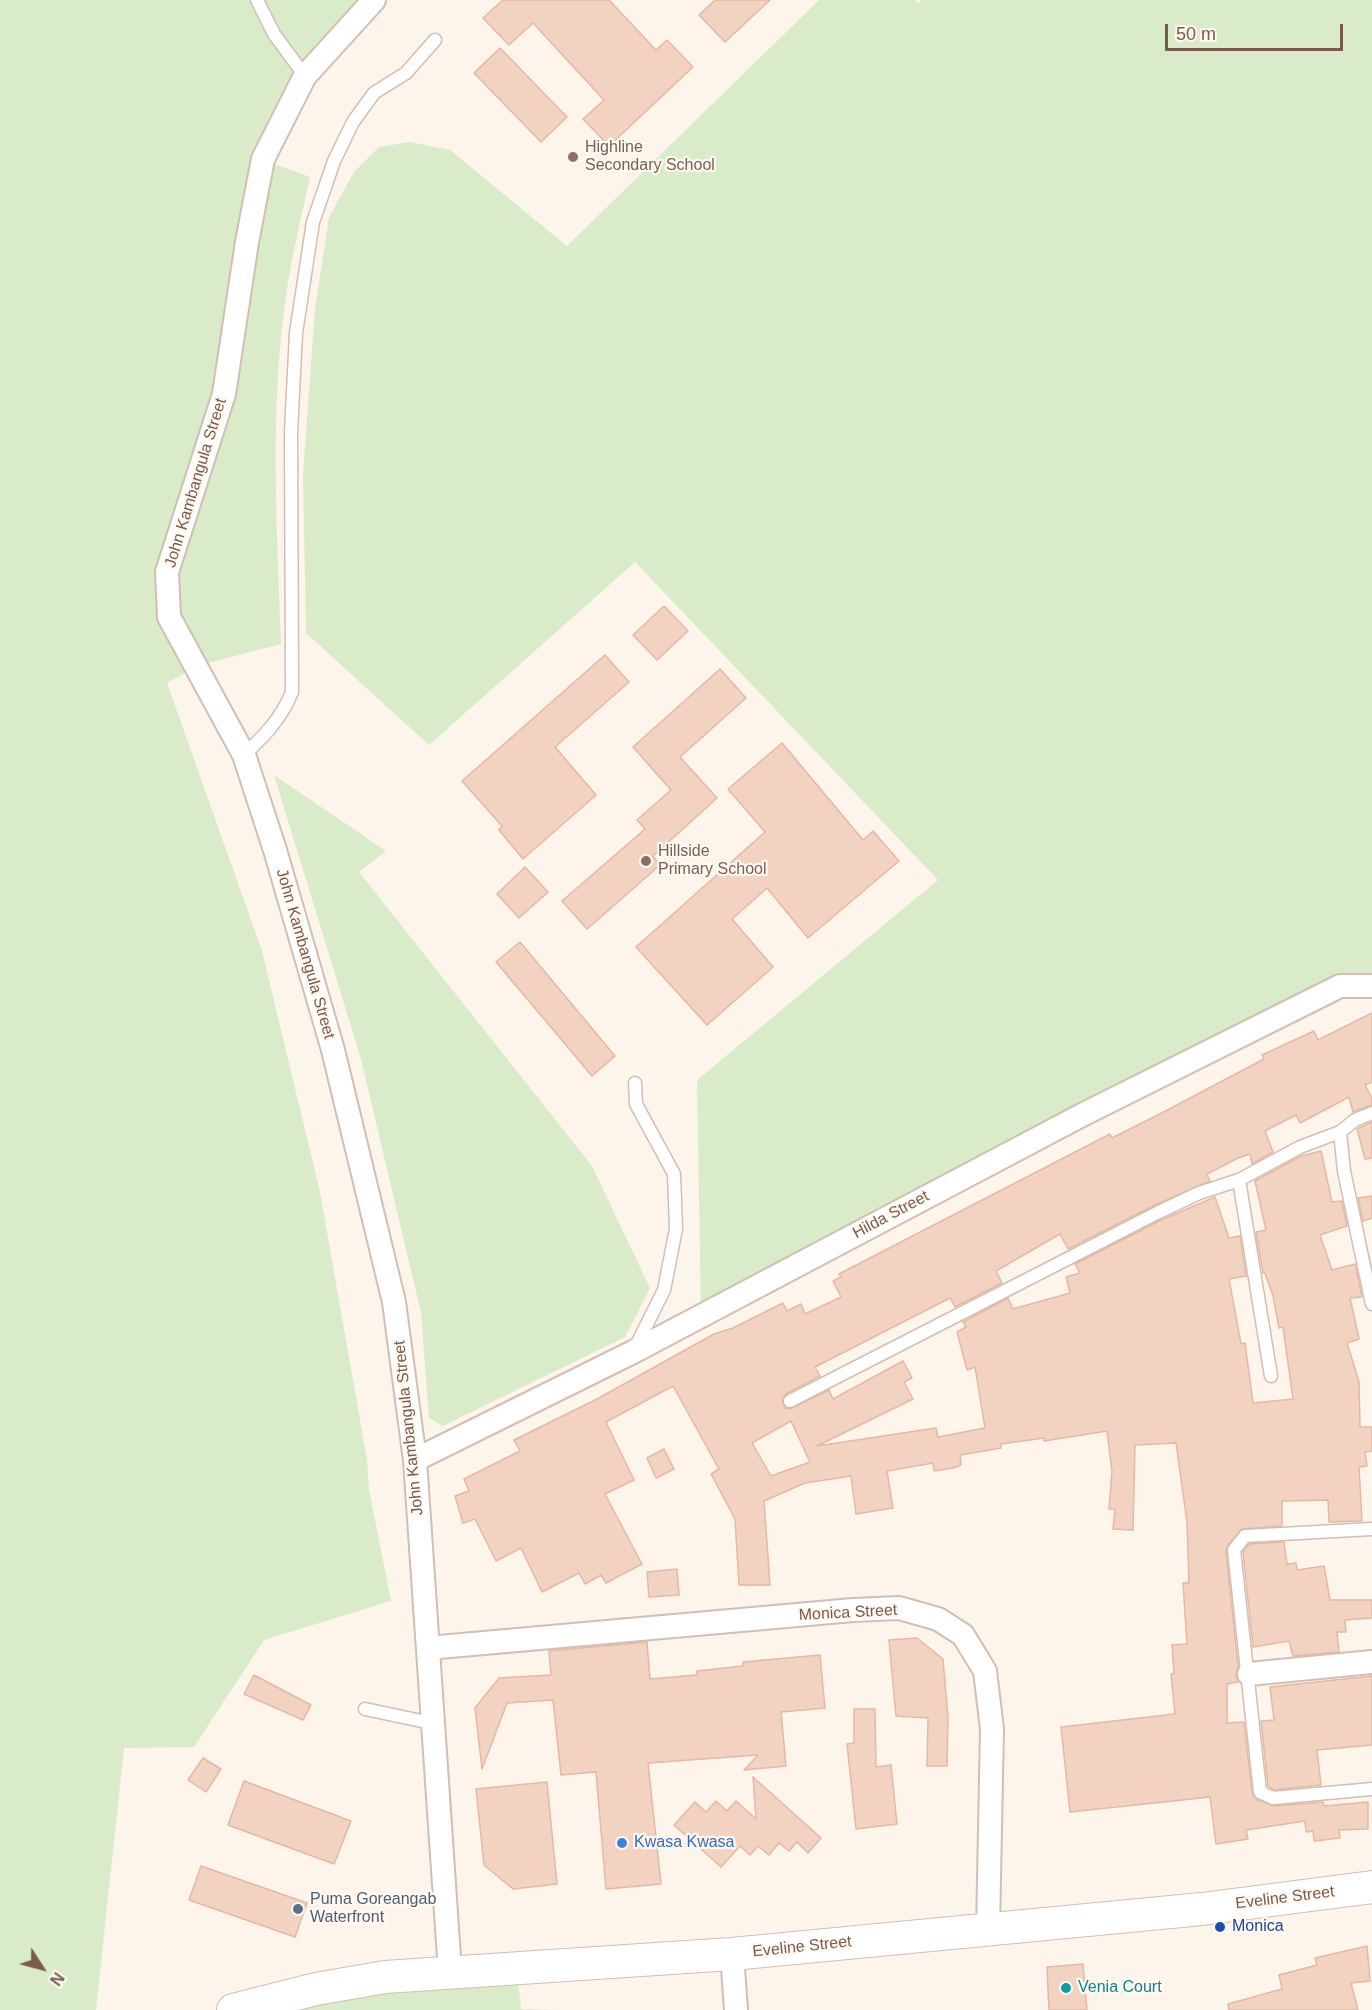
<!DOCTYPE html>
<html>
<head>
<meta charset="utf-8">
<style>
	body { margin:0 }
	#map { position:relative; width:1372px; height:2010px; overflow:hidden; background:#fdf5eb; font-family:Arial,sans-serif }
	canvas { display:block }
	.north { position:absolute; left:12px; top:1938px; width:60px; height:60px; -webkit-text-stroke:4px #fff9f2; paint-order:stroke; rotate:126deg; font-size:16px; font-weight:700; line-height:24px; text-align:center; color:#795a4d }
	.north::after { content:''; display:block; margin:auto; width:21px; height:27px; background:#795a4d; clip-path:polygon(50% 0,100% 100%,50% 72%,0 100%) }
	.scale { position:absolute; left:1165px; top:24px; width:178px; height:27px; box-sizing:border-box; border:3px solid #795a4d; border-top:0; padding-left:8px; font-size:18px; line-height:21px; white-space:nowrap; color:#795a4d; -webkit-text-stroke:4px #fff9f2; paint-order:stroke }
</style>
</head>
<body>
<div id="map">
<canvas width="1372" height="2010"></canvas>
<div class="north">N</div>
<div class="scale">50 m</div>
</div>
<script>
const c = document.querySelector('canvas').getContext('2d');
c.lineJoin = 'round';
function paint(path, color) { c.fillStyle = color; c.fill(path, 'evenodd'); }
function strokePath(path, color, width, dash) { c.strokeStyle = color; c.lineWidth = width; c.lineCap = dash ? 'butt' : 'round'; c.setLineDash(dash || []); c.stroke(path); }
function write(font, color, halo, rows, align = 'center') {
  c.font = font + ' Arial,sans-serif'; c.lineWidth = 4.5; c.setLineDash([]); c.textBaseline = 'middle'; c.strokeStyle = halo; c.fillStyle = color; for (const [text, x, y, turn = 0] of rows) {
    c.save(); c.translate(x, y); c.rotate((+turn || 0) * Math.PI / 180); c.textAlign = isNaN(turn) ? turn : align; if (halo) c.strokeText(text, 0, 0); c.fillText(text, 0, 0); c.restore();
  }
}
paint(new Path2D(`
	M0,0H374L355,18L264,160L310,177C302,214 293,251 287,289C269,405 277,527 281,644L197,666L167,683L262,951L320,1192L367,1460L369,1489L391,1601L264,1640L194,1747L124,1748L96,2010H0Z
	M819,0H915L918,3L921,0H1372V984L1340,987L701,1315L697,1080L938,880L635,562L429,745L306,633L303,474L315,309L329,217L354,172L379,147L410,142L450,150L567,246Z
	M274,775L386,851L359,872L592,1166L650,1288L625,1337L443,1426L429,1418L421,1313L361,1059Z
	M517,1969L521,2009L563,2010H233Z`), '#d9ebc8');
const building = new Path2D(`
	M503,0H609L656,50L667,40L693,67L609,146L583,119L604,100L533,23L509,45L483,18Z
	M715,0H770L725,42L699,15Z
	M500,48L567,117L541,142L474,73Z
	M664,606L688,631L657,660L633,635Z
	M605,655L629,682L555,747L596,795L523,859L499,830L502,826L462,781Z
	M720,669L746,698L680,757L717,798L653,856L660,865L587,929L562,901L645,829L637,820L671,790L633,747Z
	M782,743L863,840L873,831L899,861L808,938L767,888L732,919L773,967L707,1025L636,947L765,832L728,789Z
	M525,867L548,892L519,918L497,894Z
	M520,942L615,1056L592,1076L496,962Z
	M1372,1013V1082L1365,1085L1372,1098V1105L1353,1112L1349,1097L1300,1123L1296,1115L1265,1131L1273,1152L1252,1164L1250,1154L1238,1158L1207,1174L1210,1181L1153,1206L1068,1249L1060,1234L996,1271L1002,1283L955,1307L950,1298L815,1367L820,1376L786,1394L782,1401L785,1408L790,1409L829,1390L833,1399L903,1361L912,1378L904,1382L913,1399L817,1446L936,1428L938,1437L985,1428L975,1367L967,1370L957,1332L966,1327L963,1322L1008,1298L1013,1309L1070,1293L1066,1277L1080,1273L1075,1264L1161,1220L1215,1197L1229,1238L1240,1236L1246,1276L1229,1279L1241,1344L1245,1343L1253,1403L1293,1399L1283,1327L1279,1328L1273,1296L1265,1273H1263L1256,1232L1266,1230L1255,1181L1301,1156L1321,1151L1332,1202L1342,1201L1347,1226L1320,1235L1332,1270L1355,1264L1362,1297L1350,1298L1359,1339L1347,1343L1359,1382L1360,1427H1372V1451L1365,1452L1367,1466L1359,1467L1362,1521L1329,1522L1328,1500L1282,1501V1526L1242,1529L1228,1545L1226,1551L1238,1666L1236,1675L1238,1682L1227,1684V1723L1244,1722L1252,1793L1256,1799L1274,1806L1323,1802L1324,1806L1368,1802V1829L1339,1830L1340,1838L1314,1841L1313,1831L1306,1832L1305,1821L1246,1830L1248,1839L1216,1844L1210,1797L1070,1812L1061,1727L1175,1714L1171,1674L1174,1673L1172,1645L1187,1644L1183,1583H1189L1187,1522L1176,1443L1135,1445L1133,1530L1113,1529L1115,1509H1109L1112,1471L1107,1431L1044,1441V1438L1001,1444V1448L960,1455L961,1465L953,1468L934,1471L933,1463L887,1471L893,1508L856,1514L851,1476L805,1483L764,1501L770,1585H739L735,1519L711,1474L719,1469L673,1386L606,1422L634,1480L605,1494L642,1564L606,1583L601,1575L585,1584L579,1573L542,1592L521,1548L496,1561L475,1519L463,1523L455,1496L469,1491L464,1479L520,1451L514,1440L597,1399L714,1334L733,1328L783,1303L787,1311L801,1304L805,1314L841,1297L833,1281L841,1277L839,1274L1110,1134L1112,1138L1156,1116L1264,1059L1262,1055L1314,1031L1318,1040ZM791,1421L810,1462L771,1476L752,1443Z
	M1372,1122V1158L1365,1159L1357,1129Z
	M1372,1196V1218L1363,1221L1358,1198Z
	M664,1449L674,1469L656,1478L647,1458Z
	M1284,1542L1287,1564L1296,1563L1297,1570L1324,1566L1330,1600H1372V1618L1345,1620L1346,1632H1337L1339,1652L1293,1656L1289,1641L1253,1647L1243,1552L1249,1544Z
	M677,1569L679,1595L649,1597L647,1572Z
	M917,1638L943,1659L948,1718L947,1766H927L928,1718L896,1716L889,1640Z
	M647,1642L650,1679L697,1675V1671L743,1666V1662L820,1655L825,1708L781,1712L786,1766L744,1770L758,1755L648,1763L661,1884L606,1889L596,1772L561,1775L553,1700L507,1703L482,1769L475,1708L499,1678L551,1675L549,1651Z
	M254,1675L311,1705L303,1720L244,1694Z
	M1372,1676V1745L1317,1750L1321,1785L1274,1790L1268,1786L1261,1721L1274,1720L1270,1687Z
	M854,1709H875L876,1767L891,1765L897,1824L856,1829L847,1744L854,1743Z
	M203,1758L221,1769L206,1792L188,1780Z
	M753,1777L821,1838L808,1853L797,1842L789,1851L779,1843L769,1855L758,1846L750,1855L740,1846L721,1867L674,1825L695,1802L706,1812L716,1801L727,1811L736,1801L756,1819Z
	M244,1781L351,1821L334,1864L228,1825Z
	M547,1782L557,1884L513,1889L484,1865L476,1789Z
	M201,1866L307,1903L295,1937L189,1900Z
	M1367,1946L1370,1981L1351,1983L1358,2010H1229L1228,2004L1282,1989L1279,1975L1317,1965L1315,1958Z
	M1083,1964L1087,2010H1049L1047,1967Z`);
paint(building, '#f2d3c2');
strokePath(building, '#e5b8a3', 1.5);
const lane = new Path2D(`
	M257,0L274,34L305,76
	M244,755C265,735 281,719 292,692L291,432L296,333L313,222L334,161L353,122L374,93L406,73L435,40
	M635,1083L636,1104L674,1174L676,1229L664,1290L635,1348
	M1340,1132L1344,1171L1372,1304
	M1239,1180L1271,1376
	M790,1401L1157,1213L1199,1193L1239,1180L1300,1147L1340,1132L1355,1120L1372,1113
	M1372,1529L1245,1536L1234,1550L1260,1792L1273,1798L1372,1789
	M365,1709L431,1723`);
const street = new Path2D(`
	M374,0L305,76L263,159L247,242L224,394L167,572L169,617L244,755L275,850L333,1050L394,1302L415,1460L450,1972
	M415,1460L633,1352L1082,1115L1340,986H1372
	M428,1648L853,1610L899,1608L938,1619L963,1635L985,1671L992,1729L988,1929
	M1249,1674L1372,1662
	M732,1954L736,2010`);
const secondary = new Path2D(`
	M233,2010L316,1989L385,1977L732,1954L1202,1909L1372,1887`);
strokePath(lane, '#d2beb2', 15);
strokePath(street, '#d2beb2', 26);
strokePath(secondary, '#d5beaf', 34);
strokePath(lane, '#fff', 12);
strokePath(street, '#fff', 22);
strokePath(secondary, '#fff', 32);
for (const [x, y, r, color] of [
	[573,157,6,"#8d6e63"],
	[646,861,6,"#8d6e63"],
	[622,1843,6,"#3f7fe0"],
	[298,1909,6,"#5c6f8a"],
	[1220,1927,6,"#1a4fb4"],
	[1066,1988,6,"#0f9aa8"]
]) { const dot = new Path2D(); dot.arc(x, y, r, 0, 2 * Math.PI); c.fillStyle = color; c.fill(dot); strokePath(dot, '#fff9f2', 2); }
write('16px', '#785e54', '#fff9f2', [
	["Highline",585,148],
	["Secondary School",585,166],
	["Hillside",658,852],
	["Primary School",658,870]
], 'left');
write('16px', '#795a4d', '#fff9f2', [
	["John Kambangula Street",196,483,-73],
	["John Kambangula Street",305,954,74],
	["Hilda Street",891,1215,-28],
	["John Kambangula Street",409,1428,-96],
	["Monica Street",848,1613,-3],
	["Eveline Street",1285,1898,-7],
	["Eveline Street",802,1947,-6]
]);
write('16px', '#366cbe', '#fff9f2', [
	["Kwasa Kwasa",634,1843]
], 'left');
write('16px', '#4e5e75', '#fff9f2', [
	["Puma Goreangab",310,1900],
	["Waterfront",310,1918]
], 'left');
write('16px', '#164399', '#fff9f2', [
	["Monica",1232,1927]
], 'left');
write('16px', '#0d838f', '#fff9f2', [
	["Venia Court",1078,1988]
], 'left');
</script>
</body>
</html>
